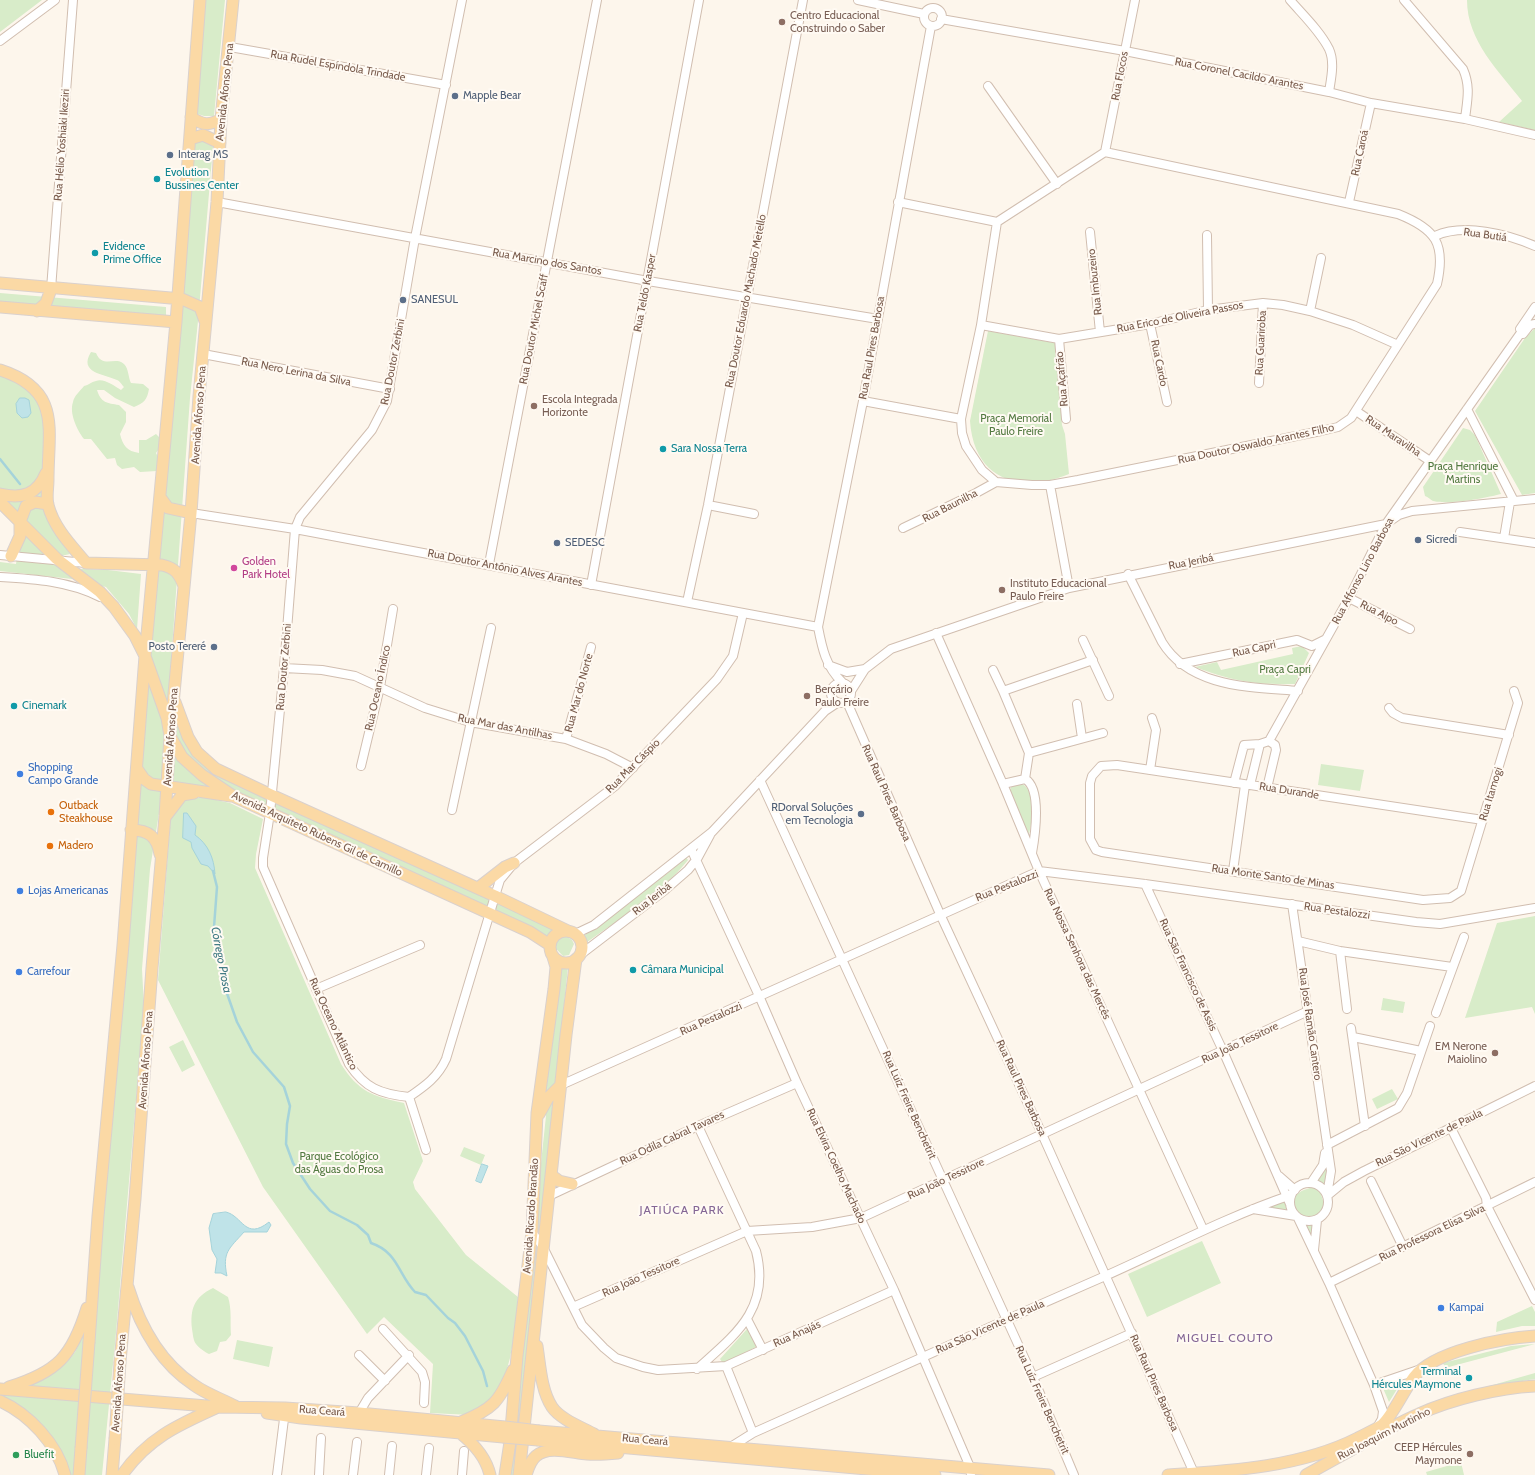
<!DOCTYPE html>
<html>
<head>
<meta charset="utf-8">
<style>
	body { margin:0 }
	canvas { display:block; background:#fdf6ec }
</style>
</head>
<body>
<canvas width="1535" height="1475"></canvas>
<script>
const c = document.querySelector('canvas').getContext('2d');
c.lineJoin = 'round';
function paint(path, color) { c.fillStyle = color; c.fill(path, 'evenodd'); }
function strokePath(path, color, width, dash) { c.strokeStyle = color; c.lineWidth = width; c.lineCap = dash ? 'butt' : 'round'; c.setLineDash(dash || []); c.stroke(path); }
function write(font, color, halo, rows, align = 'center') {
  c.font = font + ' Cabin,sans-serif'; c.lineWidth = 4; c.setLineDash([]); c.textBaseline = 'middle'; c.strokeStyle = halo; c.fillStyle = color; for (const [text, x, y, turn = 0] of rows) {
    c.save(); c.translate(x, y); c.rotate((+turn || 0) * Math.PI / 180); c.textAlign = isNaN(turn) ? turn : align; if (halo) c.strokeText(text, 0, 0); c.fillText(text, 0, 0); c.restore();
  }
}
paint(new Path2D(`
	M0,0H42L0,32Z
	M204,0H225L214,116H204L195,113Z
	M1467,0H1535V130L1499,122L1522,101C1499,71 1467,41 1467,0Z
	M202,140L208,142L213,147L198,321L190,398L161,801L150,869L142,969L144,1007L115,1344L102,1475H81L148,667L159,564L192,144Z
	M0,293L166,307V317L0,303Z
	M1535,328V493L1522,495L1475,411L1525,338Z
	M988,331L1055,343L1062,425L1065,434L1069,474C1020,494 974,480 970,421Z
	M91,352L96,353C103,369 115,356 124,364C129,369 128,377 131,383L143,384L149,389C147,400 144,403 134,407L115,398L104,390H97C101,403 107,403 119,405L126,412V422L120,434C123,446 127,451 139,453V440H146L156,434L161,439V446L156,453L159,459L157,471L140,472L134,467L122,469L117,465L115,458L107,459L91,439H84C77,430 69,413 73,402C74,396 80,391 84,386C89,385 91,382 96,381C104,378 114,386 121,390L124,387C122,385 120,381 117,380C104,374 78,373 91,352Z
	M0,375C7,378 16,380 22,385C62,414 33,470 44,510C48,528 61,540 70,554L61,556L0,496Z
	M1463,428L1470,430L1475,435L1501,494C1486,498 1448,505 1433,501C1431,500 1428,497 1425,496L1423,487Z
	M26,535L63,568L108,570L141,574L137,629L129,614L106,587L72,579L0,571V562L16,564L18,551Z
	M1302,646L1309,653L1295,684C1255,685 1232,681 1195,667L1217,662L1221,670L1293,654L1292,648Z
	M176,709C183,746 191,753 220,777L555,928L572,940L574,944L569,955L563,956L547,939L270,809L173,785Z
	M1321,764L1364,770L1360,791L1318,785Z
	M1021,783C1038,792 1032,823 1028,838L1010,790L1012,785Z
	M203,797L230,803L263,819L256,854L255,868L341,1064C359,1092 372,1096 404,1103L423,1161L413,1182L415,1189L466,1255L518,1297L515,1331L510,1358L502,1387L494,1401L471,1415L430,1413L433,1364L384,1317L367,1334L263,1187L158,980L171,815L182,801Z
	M685,856L688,860C661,894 617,920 582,946L581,939L585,935L673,869Z
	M1535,916V1014L1532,1007L1465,1018L1497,923Z
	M558,962H567L568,967L513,1475H508L546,1116C541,1090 549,1068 552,1043C556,1016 557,989 558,962Z
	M1383,998L1405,1002L1403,1013L1381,1010Z
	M183,1040L195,1065L182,1072L169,1047Z
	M1392,1089L1398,1099L1377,1109L1372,1099Z
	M464,1147L485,1155L481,1165L460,1156Z
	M1328,1163L1326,1180L1321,1194L1324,1204L1323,1209L1316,1217L1313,1246L1301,1215L1298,1213L1259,1208L1289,1198L1285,1188L1288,1187L1298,1194C1302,1189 1307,1190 1311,1187C1319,1182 1324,1171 1328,1163Z
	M1202,1241L1221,1283L1147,1317L1128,1274Z
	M213,1288L228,1297C232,1310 230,1322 231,1335L226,1341L220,1342L217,1351L209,1354C205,1352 199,1348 196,1344C193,1340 193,1334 192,1329C190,1309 194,1297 213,1288Z
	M1532,1306L1535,1312V1326H1522L1496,1332L1497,1322Z
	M87,1317L74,1475H68L54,1441L0,1398V1394C26,1385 59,1377 75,1352C81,1343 83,1327 87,1317Z
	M747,1329H750L756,1347L726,1362H722L720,1359Z
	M237,1340L273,1347L269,1367L233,1359Z
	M1535,1344L1445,1368L1443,1363L1511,1346Z
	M1535,1373V1379L1497,1385L1454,1396Z
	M1404,1378L1389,1402L1382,1386Z
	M1461,1462L1464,1475H1427L1426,1472Z`), '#d8ecc9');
const water = new Path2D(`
	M20,398H25L29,400L31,413L28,417L22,418L17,413L16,404Z
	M184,813H187L196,826L195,835C208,844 214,858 215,874L208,866L201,864L192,848L191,842L183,838Z
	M482,1164L488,1166L481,1183L476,1181Z
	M226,1212C243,1216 245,1241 269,1222L271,1225L267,1232H244C229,1249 222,1252 227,1276L221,1273H215L217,1259L212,1250L209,1228L213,1214Z`);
paint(water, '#bfe3e8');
strokePath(water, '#a5d3da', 1);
strokePath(new Path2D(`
	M0,459L20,484
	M213,871L217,887L214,927L223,982L237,1022L253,1052L284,1087L290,1106L287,1124L286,1144L293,1163L310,1189L330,1211L357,1225L368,1235L371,1243C398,1252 398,1274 415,1292L426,1295L448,1318L455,1323L465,1336L483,1371L487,1386`), '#a5d3da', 2.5);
const minor = new Path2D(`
	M462,0L415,238L387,401L372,430L300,517L295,529L284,668L270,813L263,858V867L349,1064C365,1088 380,1094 409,1097C425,1086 438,1077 446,1059L495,896L500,880L514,863L615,786L717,679L733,656L743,613
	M858,0L924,14
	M1290,0C1303,15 1320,31 1329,49C1335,62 1331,79 1329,92
	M1404,0L1463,69C1471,87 1467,101 1465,119
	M924 17a9 9 0 1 1 18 0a9 9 0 1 1-18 0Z
	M941,19L1125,51L1329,92L1371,103L1465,119L1535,135
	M0,41L55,0
	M230,47L446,85
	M988,86L1057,184
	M1105,152L1398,214C1436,229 1446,244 1437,284L1351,418L1338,427L1321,431L1078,480L1050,485H1032L996,482L982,470L966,446L962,433L961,419L981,325L997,222Z
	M1105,152L1135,0
	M217,202L648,281L878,319
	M898,202L997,222
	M1349,202L1371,103
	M1090,232L1100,332
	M1207,235L1208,310
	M1435,236C1464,223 1507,234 1535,246
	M51,289L73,0
	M1310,311L1321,258
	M1150,324L1167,402
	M981,325L1059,339L1150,324L1208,310L1263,303L1283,305L1310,311L1353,325L1398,345
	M1520,329L1535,307
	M1059,339L1066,419
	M203,354L390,389
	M1259,383L1263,303
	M863,401L961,419
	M1467,409L1514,501
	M1356,411L1430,461
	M1050,485L1069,588
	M708,505L754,514
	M191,513L295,529L818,627
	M903,528L976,493L996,482
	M1460,532L1535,543
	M1504,538L1510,502
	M0,555L86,563
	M489,564L597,0
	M1128,574L1162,642C1190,688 1250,687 1298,691
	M0,577C34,579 69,581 100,597
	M591,585L699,0
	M1349,598L1410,629
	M687,602L708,505L803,0
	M936,633L1003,784L1039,871L1203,1229
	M1083,640L1109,696
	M1180,664L1297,640L1312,646L1326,639
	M828,665L847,672L865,669
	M284,668L322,670L355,676L425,708L470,722L566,739L606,754L633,768
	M993,670L1003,691L1029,753L1025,779
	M842,682C826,667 822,648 818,627L863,401L931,26
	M831 693a10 10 0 1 1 20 0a10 10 0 1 1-20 0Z
	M851,691L865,669L891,649L1069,588L1386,524L1399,515L1412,511L1535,499
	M1003,691L1093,660
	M847,702L940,914L1042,1134L1194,1473
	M1077,704L1082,738
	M1389,708L1393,713L1402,718L1509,735
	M566,739L591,647
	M1029,753L1103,733
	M361,766L380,687L393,609
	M1150,770L1156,730L1152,718
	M760,780L1033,1377L1074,1475
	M1234,783L1244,745L1260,744L1269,741L1349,598L1386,524L1520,334H1523L1530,325L1535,324
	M1003,784L1025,779C1042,788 1035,836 1032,853
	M1250,785L1260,744
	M1267,788L1276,750L1275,745L1269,741
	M452,810L491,628
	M1483,820L1117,765L1101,766L1092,776L1090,783V839L1096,850L1102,852L1423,900L1450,898L1461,891L1518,703L1514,691
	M691,849L760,998L797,1083L894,1290L970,1467L971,1475
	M1233,871L1245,785
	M1145,884L1223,1051L1290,1204
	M1292,904L1331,1171L1327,1195
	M575,934L594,925L712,832L825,711L837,703
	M1298,941L1340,951L1452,967
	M1340,951L1347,1009
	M580,955L665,890L688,870L697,859L710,835
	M316,989L420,945
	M1436,1013L1464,937
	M1351,1028L1365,1126
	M1353,1037L1421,1051
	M561,1085L1039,871L1145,884L1416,922L1440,924L1535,908
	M409,1097L426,1150
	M1451,1128L1486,1198L1487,1206L1535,1300
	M1327,1145L1398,1108L1407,1093L1430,1026
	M1279,1176L1295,1190
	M1371,1181L1403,1247
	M1311,1183L1323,1165L1325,1153
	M1290 1202a19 19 0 1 1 38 0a19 19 0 1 1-38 0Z
	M549,1196L698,1126L797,1083
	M1327,1196L1344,1182L1364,1171L1535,1086
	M1253,1209L1296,1216
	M1298,1218L1329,1283L1374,1385L1383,1411L1382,1419L1378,1426
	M532,1232L543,1247L582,1325L604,1348L616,1358L643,1367L658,1370L726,1366L894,1290
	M1314,1250L1317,1220
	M1329,1283L1535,1182
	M573,1307L747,1231L812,1227L861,1218L1308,1011
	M747,1319L763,1350
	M383,1329L422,1372L425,1382L424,1403
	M359,1355L385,1381
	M726,1366L753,1433
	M697,1369C735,1335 771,1309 756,1251L698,1126
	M1033,1377L1132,1333
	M1374,1385L1421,1369
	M359,1413L368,1398L409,1355
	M729,1448L753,1433C870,1381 986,1328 1103,1277C1166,1249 1226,1217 1291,1195
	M277,1475L285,1411
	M319,1475L321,1438
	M353,1475L357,1442
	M389,1475L392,1446
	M426,1475L429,1448
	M462,1475L464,1451`);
const major = new Path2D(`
	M191,117C202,125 209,126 221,119
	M190,139L203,135L220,143
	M0,283L182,299L200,307L205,321
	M0,307L176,322
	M37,311L46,303L51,289
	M0,370C62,390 48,429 48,480C48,488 46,497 48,505C54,528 71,545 86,563L162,565C175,568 179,573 184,586
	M0,494C22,499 37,495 46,473
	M160,497L168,508L191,513
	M0,502L57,559L100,592L114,607L135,636L145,656L167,718L170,736L182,757L202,775L233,796L530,932L550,945
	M11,556L20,536V522L26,506L35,502L48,504
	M175,702L188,737L197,752L216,769L271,795L495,896L568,931
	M137,769L144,779L151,784L231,796
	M166,816L182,795L194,793
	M131,830C149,830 157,837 160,854
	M478,888L505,867L514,863
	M550 947a16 16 0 1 1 32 0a16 16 0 1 1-32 0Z
	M539,1114L548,1098L561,1085
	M551,1175L559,1181L572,1184
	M128,1287C140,1326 159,1362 194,1385C206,1394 222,1399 235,1406
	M89,1342L98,1216L123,945L145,656L176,322L200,0
	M537,1346C540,1365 541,1390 552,1407C560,1419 581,1427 594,1434
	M120,1362L135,1199L152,968L165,816L170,736L191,513L199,396L217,202L221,119L233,0
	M9,1387C57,1372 72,1357 87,1308
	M0,1389L219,1407L285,1408L359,1413L505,1427
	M0,1401C29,1414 57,1444 65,1475
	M267,1413L301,1418L503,1437
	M461,1422C493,1409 499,1402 513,1370
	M539,1431L1049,1475
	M460,1433C474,1444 486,1457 490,1475
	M1375,1436C1389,1429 1404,1420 1419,1414C1452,1399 1498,1388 1535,1386
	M538,1440L935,1475
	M79,1475L81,1448
	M112,1475L115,1439
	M122,1475C148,1438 178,1425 218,1407
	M505,1475L510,1442L517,1356L532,1232L537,1113L554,989L556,967L553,957
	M519,1475L566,1035L576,959
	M526,1475C528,1469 530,1461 536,1456C549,1445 572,1453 587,1454C598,1455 608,1454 618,1453
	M1168,1475C1231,1471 1301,1467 1358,1438C1365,1434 1375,1430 1382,1425C1393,1415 1404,1390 1414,1377C1434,1351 1503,1338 1535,1336
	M1306,1475L1360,1445`);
strokePath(minor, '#d1beb0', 10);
strokePath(major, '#dad1cd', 13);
strokePath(minor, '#fff', 8);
strokePath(major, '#fbd9a5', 11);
const majorBridge = new Path2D(`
	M505,1427L539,1431
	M503,1437L538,1440
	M115,1439L120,1362
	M81,1448L89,1342`);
strokePath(majorBridge, '#dad1cd', 13, []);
strokePath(majorBridge, '#fbd9a5', 11);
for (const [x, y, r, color] of [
	[782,22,4,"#8d6e63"],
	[455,96,4,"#5c6f8a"],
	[170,155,4,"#5c6f8a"],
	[157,179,4,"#0f9aa8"],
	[95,253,4,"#0f9aa8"],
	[403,300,4,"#5c6f8a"],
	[534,406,4,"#8d6e63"],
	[663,449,4,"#0f9aa8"],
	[1418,540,4,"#5c6f8a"],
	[557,543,4,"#5c6f8a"],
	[234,568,4,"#d1479c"],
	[1002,590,4,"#8d6e63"],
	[214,647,4,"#5c6f8a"],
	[807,696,4,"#8d6e63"],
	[14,706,4,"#0f9aa8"],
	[20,774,4,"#3f7fe0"],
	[51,812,4,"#e8710a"],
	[861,814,4,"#5c6f8a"],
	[50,846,4,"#e8710a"],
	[20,891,4,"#3f7fe0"],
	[633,970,4,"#0f9aa8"],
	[19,972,4,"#3f7fe0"],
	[1495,1053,4,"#8d6e63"],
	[1441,1308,4,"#3f7fe0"],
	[1469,1378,4,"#0f9aa8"],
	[1470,1454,4,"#8d6e63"],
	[16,1455,4,"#2e9e5b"]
]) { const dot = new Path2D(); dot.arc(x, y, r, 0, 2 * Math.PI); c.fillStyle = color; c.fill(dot); strokePath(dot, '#fffaf3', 1.5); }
write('11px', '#785e54', '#fffaf3', [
	["Centro Educacional",790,16],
	["Construindo o Saber",790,29],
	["Escola Integrada",542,400],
	["Horizonte",542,413],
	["Instituto Educacional",1010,584],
	["Paulo Freire",1010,597],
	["Berçário",815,690],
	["Paulo Freire",815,703],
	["EM Nerone",1487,1047,"right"],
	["Maiolino",1487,1060,"right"],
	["CEEP Hércules",1462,1448,"right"],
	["Maymone",1462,1461,"right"]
], 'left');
write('11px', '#7a5c4d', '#fffaf3', [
	["Rua Rudel Espíndola Trindade",338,66,10],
	["Rua Coronel Cacildo Arantes",1239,74,11],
	["Rua Flocos",1120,76,-79],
	["Avenida Afonso Pena",225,92,-84],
	["Rua Hélio Yoshiaki Ikeziri",62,145,-86],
	["Rua Caroá",1360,153,-78],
	["Rua Butiá",1485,235,8],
	["Rua Marcino dos Santos",547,262,10],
	["Rua Imbuzeiro",1095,282,-96],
	["Rua Teldo Kasper",645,293,-79],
	["Rua Doutor Eduardo Machado Metello",746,301,-79],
	["Rua Erico de Oliveira Passos",1180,317,-11],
	["Rua Doutor Michel Scaff",534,329,-79],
	["Rua Guariroba",1261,343,-87],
	["Rua Raul Pires Barbosa",872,348,-80],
	["Rua Doutor Zerbini",393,362,-79],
	["Rua Cardo",1159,363,78],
	["Rua Nero Lerina da Silva",296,372,11],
	["Rua Açafrão",1062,379,-95],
	["Avenida Afonso Pena",199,415,-86],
	["Rua Maravilha",1393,436,34],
	["Rua Doutor Oswaldo Arantes Filho",1256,444,-12],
	["Rua Baunilha",950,506,-27],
	["Rua Jeribá",1191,562,-11],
	["Rua Doutor Antônio Alves Arantes",505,568,11],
	["Rua Affonso Lino Barbosa",1363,571,-62],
	["Rua Aipo",1379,613,27],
	["Rua Capri",1254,649,-12],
	["Rua Doutor Zerbini",284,667,-85],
	["Rua Oceano Índico",378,688,-78],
	["Rua Mar do Norte",579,693,-75],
	["Rua Mar das Antilhas",505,727,11],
	["Avenida Afonso Pena",171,737,-86],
	["Rua Mar Cáspio",633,766,-45],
	["Rua Durande",1289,791,9],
	["Rua Raul Pires Barbosa",886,793,66],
	["Rua Itamogi",1491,794,-73],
	["Avenida Arquiteto Rubens Gil de Camillo",317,834,25],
	["Rua Monte Santo de Minas",1273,877,8],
	["Rua Pestalozzi",1007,886,-22],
	["Rua Jeribá",652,899,-38],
	["Rua Pestalozzi",1337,911,8],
	["Rua Nossa Senhora das Mercês",1077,954,65],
	["Rua São Francisco de Assis",1188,975,65],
	["Rua Pestalozzi",711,1019,-24],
	["Rua Oceano Atlântico",333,1024,65],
	["Rua José Ramão Cantero",1310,1024,82],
	["Rua João Tessitore",1240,1043,-25],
	["Avenida Afonso Pena",146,1060,-86],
	["Rua Raul Pires Barbosa",1021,1088,65],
	["Rua Luíz Freire Benchetrit",909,1105,66],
	["Rua Odila Cabral Tavares",672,1138,-25],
	["Rua São Vicente de Paula",1429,1138,-26],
	["Rua Elvira Coelho Machado",836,1166,65],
	["Rua João Tessitore",946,1179,-25],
	["Avenida Ricardo Brandão",531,1216,-86],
	["Rua Professora Elisa Silva",1432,1233,-26],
	["Rua João Tessitore",641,1277,-24],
	["Rua São Vicente de Paula",990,1327,-24],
	["Rua Anajás",797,1334,-24],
	["Avenida Afonso Pena",119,1383,-86],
	["Rua Raul Pires Barbosa",1154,1383,66],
	["Rua Luíz Freire Benchetrit",1042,1400,66],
	["Rua Ceará",322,1411,4],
	["Rua Joaquim Murtinho",1384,1434,-27],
	["Rua Ceará",645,1440,5]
]);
write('11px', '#4e5e75', '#fffaf3', [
	["Mapple Bear",463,96],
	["Interag MS",178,155],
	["SANESUL",411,300],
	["Sicredi",1426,540],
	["SEDESC",565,543],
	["Posto Tereré",206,647,"right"],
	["RDorval Soluções",853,808,"right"],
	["em Tecnologia",853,821,"right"]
], 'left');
write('11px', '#0d838f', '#fffaf3', [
	["Evolution",165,173],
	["Bussines Center",165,186],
	["Evidence",103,247],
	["Prime Office",103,260],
	["Sara Nossa Terra",671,449],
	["Cinemark",22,706],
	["Câmara Municipal",641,970],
	["Terminal",1461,1372,"right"],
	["Hércules Maymone",1461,1385,"right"]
], 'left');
write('11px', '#537a41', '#fffaf3', [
	["Praça Memorial",1016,419],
	["Paulo Freire",1016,432],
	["Praça Henrique",1463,467],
	["Martins",1463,480],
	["Praça Capri",1285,670],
	["Parque Ecológico",339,1157],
	["das Águas do Prosa",339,1170]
]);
write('11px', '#b23c85', '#fffaf3', [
	["Golden",242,562],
	["Park Hotel",242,575]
], 'left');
write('11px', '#366cbe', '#fffaf3', [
	["Shopping",28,768],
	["Campo Grande",28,781],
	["Lojas Americanas",28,891],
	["Carrefour",27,972],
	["Kampai",1449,1308]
], 'left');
write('11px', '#c56008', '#fffaf3', [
	["Outback",59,806],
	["Steakhouse",59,819],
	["Madero",58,846]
], 'left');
write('11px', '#27864d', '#fffaf3', [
	["Bluefit",24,1455]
], 'left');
write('italic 12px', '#437c86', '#fffaf3', [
	["Córrego Prosa",221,960,79]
]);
c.letterSpacing = '1px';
write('12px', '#846695', '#fffaf3', [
	["JATIÚCA PARK",682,1210],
	["MIGUEL COUTO",1225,1338]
]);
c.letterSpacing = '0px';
</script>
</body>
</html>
